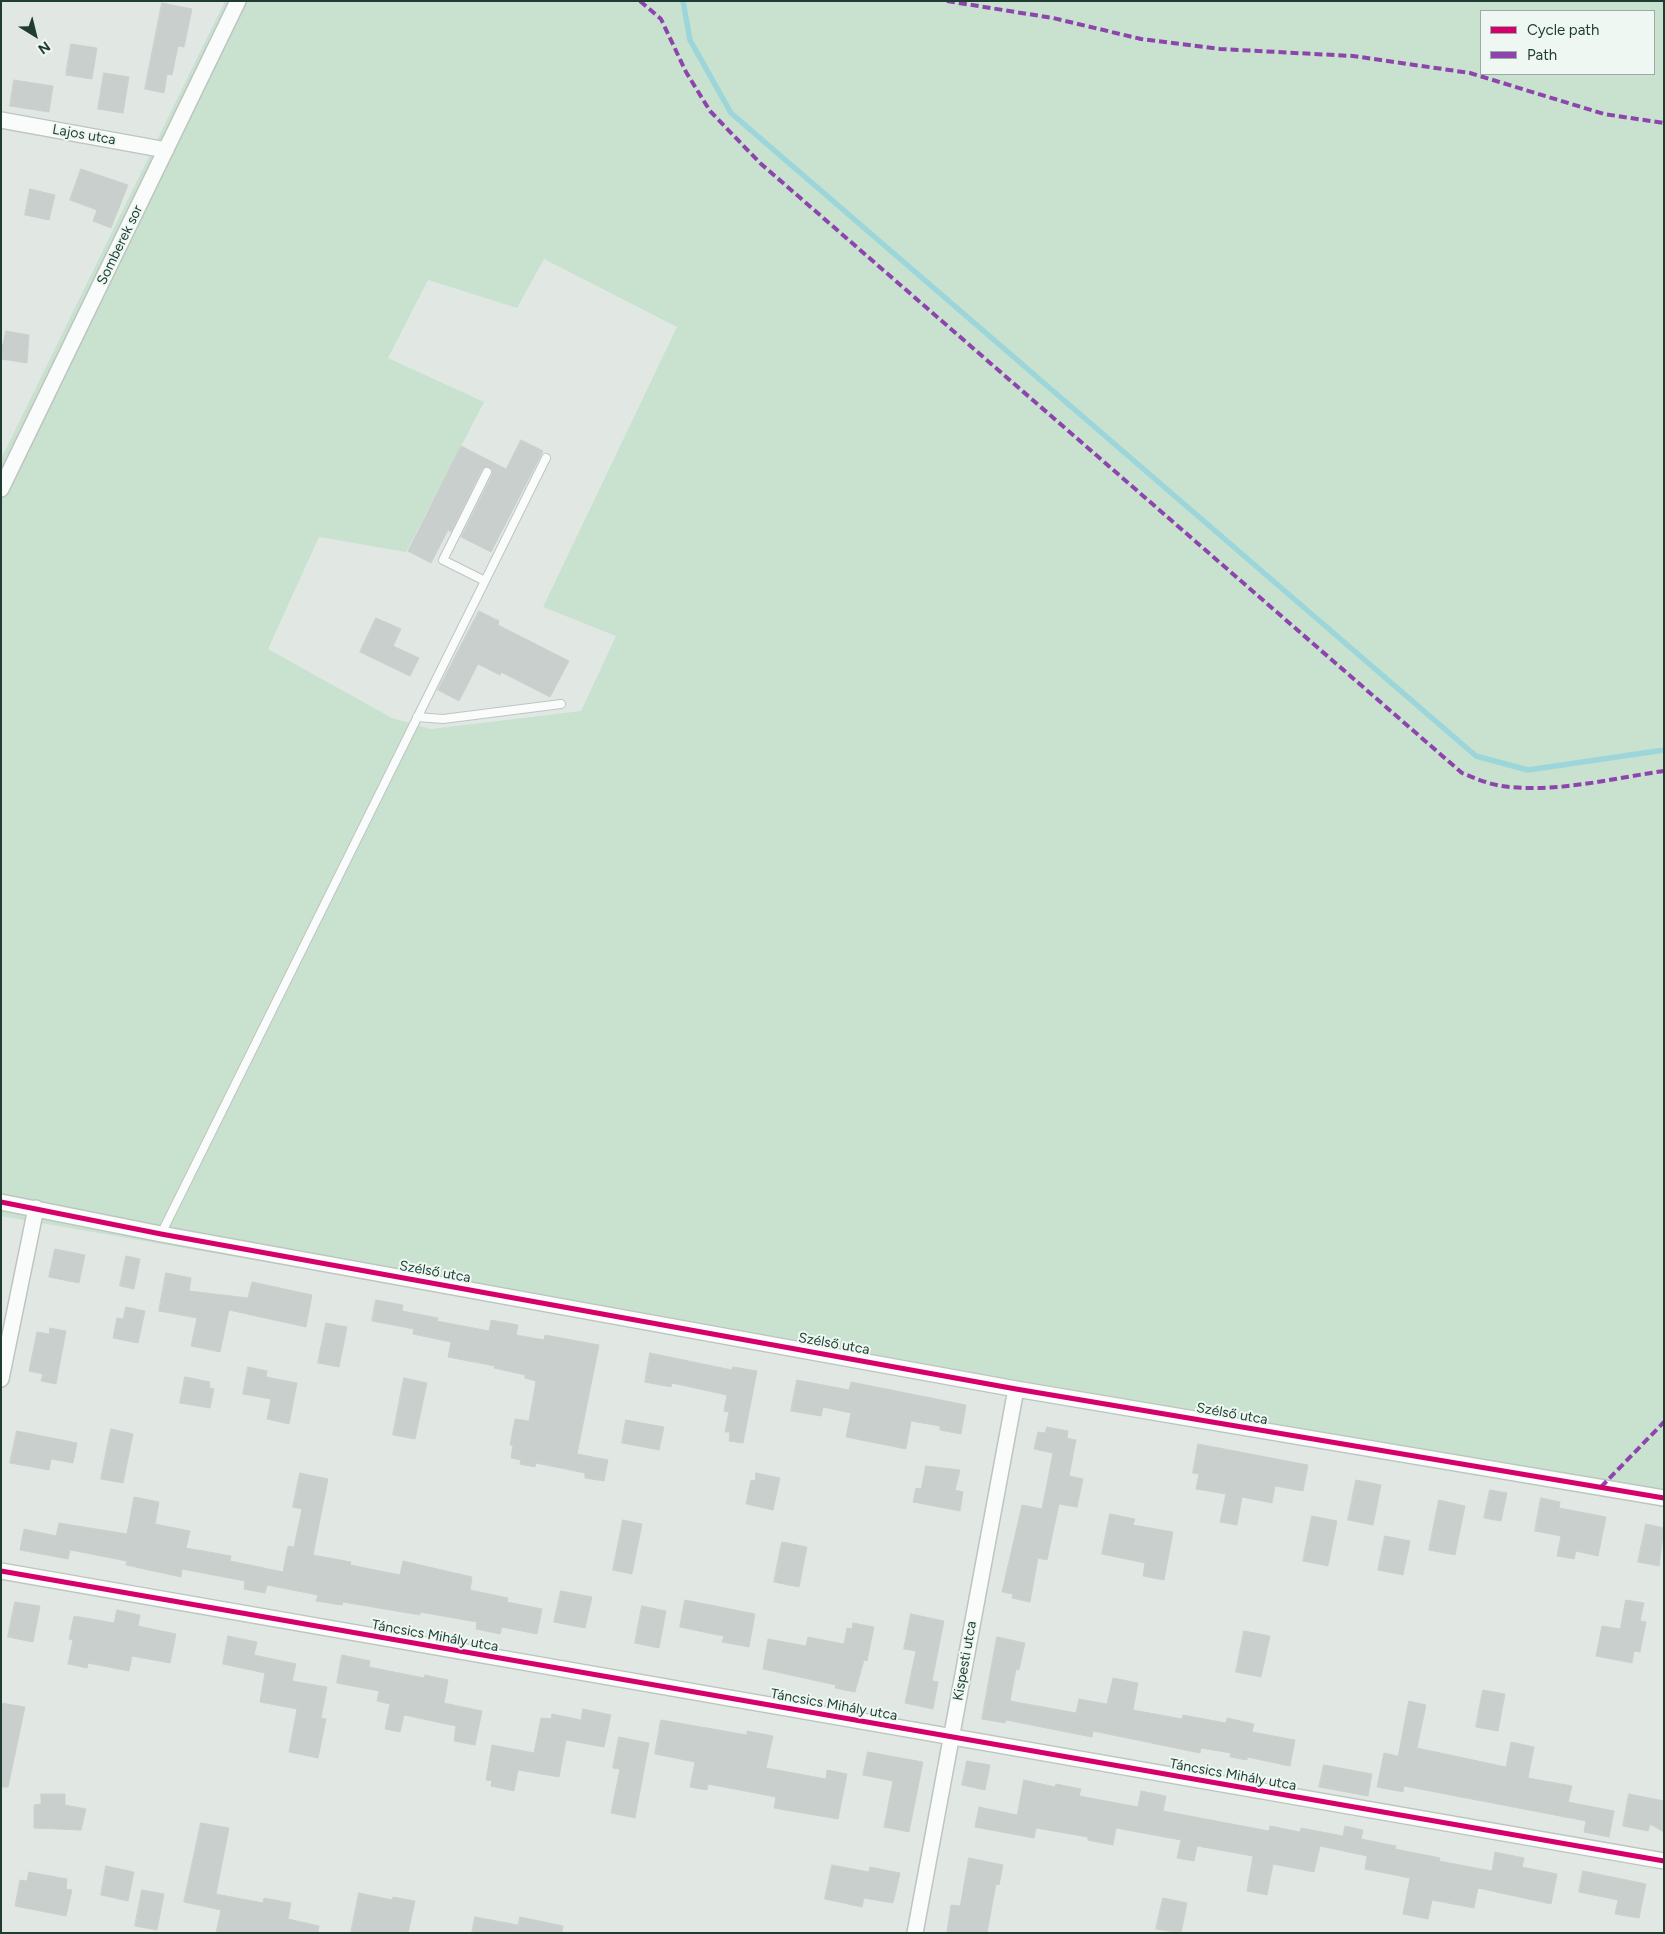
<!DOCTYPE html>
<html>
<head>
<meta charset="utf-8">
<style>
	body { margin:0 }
	#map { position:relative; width:1665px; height:1934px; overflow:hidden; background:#e1e8e4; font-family:Figtree,sans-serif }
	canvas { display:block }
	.frame { position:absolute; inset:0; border:2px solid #1e3c32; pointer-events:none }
	.legend { position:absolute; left:1480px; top:10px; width:175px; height:65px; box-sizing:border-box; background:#eef7f2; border:1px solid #9baca5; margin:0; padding:6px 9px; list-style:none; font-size:15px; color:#1e3c32 }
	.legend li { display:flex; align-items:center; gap:10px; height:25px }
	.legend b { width:25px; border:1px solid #9baca5 }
	.north { position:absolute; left:10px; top:10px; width:50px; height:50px; -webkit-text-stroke:4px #eef7f2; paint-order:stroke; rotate:144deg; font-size:14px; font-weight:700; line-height:20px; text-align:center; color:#1e3c32 }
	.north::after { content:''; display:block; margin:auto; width:18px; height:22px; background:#1e3c32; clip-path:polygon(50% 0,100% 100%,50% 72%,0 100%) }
</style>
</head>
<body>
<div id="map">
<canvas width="1665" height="1934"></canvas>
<div class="frame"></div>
<ul class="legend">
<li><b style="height:6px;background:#d6006c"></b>Cycle path</li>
<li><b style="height:6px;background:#8e44ad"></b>Path</li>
</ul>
<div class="north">N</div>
</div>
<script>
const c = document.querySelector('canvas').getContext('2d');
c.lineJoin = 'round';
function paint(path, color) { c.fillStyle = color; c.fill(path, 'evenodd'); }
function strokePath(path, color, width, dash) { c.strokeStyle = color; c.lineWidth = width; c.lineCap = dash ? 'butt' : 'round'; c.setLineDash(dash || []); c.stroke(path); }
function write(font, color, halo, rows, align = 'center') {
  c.font = font + ' Figtree,sans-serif'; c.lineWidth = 4; c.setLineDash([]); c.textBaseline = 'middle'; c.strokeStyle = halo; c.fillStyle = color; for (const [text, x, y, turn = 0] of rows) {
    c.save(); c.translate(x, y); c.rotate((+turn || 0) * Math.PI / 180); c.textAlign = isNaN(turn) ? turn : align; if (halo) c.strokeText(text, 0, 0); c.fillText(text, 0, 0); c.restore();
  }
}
paint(new Path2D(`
	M225,1H1664V1506L1,1216V459ZM1481,11H1654V74H1481ZM544,259L677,327L543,607L616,636L581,711L431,729L392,718L268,649L319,537L406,552L484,402L388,358L428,280L517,308Z`), '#c8e2cf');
strokePath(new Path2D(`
	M683,1L690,40L731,113L1476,756L1528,770L1664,750`), '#9dd6da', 5.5);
const building = new Path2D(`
	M162,3L192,9L184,47L178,46L172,75L167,74L164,93L145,89Z
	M71,44L97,48L92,79L66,75Z
	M104,73L129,77L123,113L98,109Z
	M14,80L53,86L49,112L10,106Z
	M81,169L128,185L111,228L93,221L97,210L70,200Z
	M30,189L55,195L49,220L25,215Z
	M6,331L29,335L27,363L1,359V344H3Z
	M521,440L543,451L491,552L461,537L492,475V469L487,466L482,469L451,532L448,530L431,563L408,551L461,446L506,469Z
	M479,611L499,621L498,625L569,661L550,697L501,672L500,675L478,664L459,701L438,690Z
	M376,618L401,629L393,646L419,658L410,676L360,652Z
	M55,1249L85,1255L79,1283L49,1277Z
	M126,1256L140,1259L134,1289L120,1286Z
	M166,1273L191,1278L189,1291L248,1298L252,1282L312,1295L306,1327L229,1310L220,1352L191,1346L197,1318L159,1311Z
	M376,1300L403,1305L402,1311L438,1318L437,1321L489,1331L491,1320L518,1325L516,1335L544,1340L545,1335L599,1345L577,1454L608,1460L604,1481L585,1478V1473L536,1463L535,1467L520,1464L521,1460L511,1458L513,1445H510L515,1419L529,1421L536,1381L525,1378V1375L494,1368L495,1366L448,1357L451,1342L413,1334L414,1329L372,1321Z
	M126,1307L145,1311L138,1343L113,1338L117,1318L123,1319Z
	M326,1323L347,1327L339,1367L318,1363Z
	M50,1328L66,1331L56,1384L41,1381L43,1374L29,1371L37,1332L49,1334Z
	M650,1353L732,1370L733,1367L757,1371L743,1443L729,1441L730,1432H725L729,1412L724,1411L727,1395L672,1383L671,1387L645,1382Z
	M248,1367L267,1371L266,1377L297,1383L289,1424L267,1419L271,1399L243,1394Z
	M185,1377L210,1382L209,1388L214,1389L210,1408L180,1403Z
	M404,1378L427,1383L415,1439L393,1435Z
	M797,1380L849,1390L851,1382L966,1405L961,1434L940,1430V1426L911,1421L906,1449L846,1437L851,1413L823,1407L821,1416L791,1411Z
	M626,1420L664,1427L659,1450L622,1443Z
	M1047,1427L1068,1431L1067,1438L1076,1440L1069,1476L1083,1479L1077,1507L1059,1504L1047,1560L1038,1558L1030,1602L1012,1598L1013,1594L1002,1592L1022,1505L1042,1509L1053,1453L1034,1449L1038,1432L1045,1433Z
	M111,1429L133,1434L123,1483L101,1479Z
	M17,1431L77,1443L73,1463L51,1459L49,1470L10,1463Z
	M1198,1444L1308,1465L1303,1491L1275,1486L1272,1503L1242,1497L1237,1525L1220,1522L1226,1494L1196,1489L1199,1474L1193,1473Z
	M926,1466L960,1470L955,1490L963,1492L960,1511L913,1502L916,1488L921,1489Z
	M300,1473L328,1479L313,1555L351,1562L350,1565L400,1575L403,1561L472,1577L470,1590L508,1598L507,1602L542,1609L537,1634L502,1627L500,1634L476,1629L477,1622L420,1612V1615L343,1602L342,1605L316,1601L318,1595L267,1585L265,1593L244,1589L245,1581L182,1569L181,1577L126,1565L127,1561L70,1550L68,1559L20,1550L24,1529L56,1536L59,1523L127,1534L134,1497L159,1502L155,1524L190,1531L186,1548L231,1556L230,1561L283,1572L288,1546L294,1547L302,1509L293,1507Z
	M756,1473L780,1478L773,1510L746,1504L751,1480L755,1481Z
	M1356,1480L1381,1485L1373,1525L1348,1520Z
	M1490,1490L1507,1493L1501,1521L1484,1518Z
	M1541,1498L1560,1502L1559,1508L1606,1517L1598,1556L1576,1551L1574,1559L1557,1556L1561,1536L1535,1531Z
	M1439,1500L1465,1506L1455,1555L1429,1550Z
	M1110,1514L1135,1519L1133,1525L1173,1532L1164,1580L1143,1576L1145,1563L1102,1554Z
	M1312,1516L1337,1521L1328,1566L1303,1561Z
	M623,1520L642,1524L632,1574L613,1570Z
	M1646,1524L1664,1528L1659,1566L1638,1562Z
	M1385,1536L1410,1541L1403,1575L1378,1570Z
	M782,1542L807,1547L799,1587L774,1582Z
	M561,1591L592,1597L585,1628L554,1622Z
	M685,1600L755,1614L749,1647L722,1642L724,1636L718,1635L680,1627Z
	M1626,1600L1644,1603L1640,1621L1646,1622L1640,1652L1634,1651L1632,1663L1596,1656L1602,1626L1620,1629Z
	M15,1602L40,1606L33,1642L8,1637Z
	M642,1606L666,1611L659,1648L635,1643Z
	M117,1610L140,1615L138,1626L176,1634L170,1663L132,1656L129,1671L88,1663L87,1668L68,1664L73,1640L69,1639L74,1616L114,1623Z
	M911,1614L944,1621L932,1681L938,1682L933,1709L905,1703L916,1651L904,1649Z
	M853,1623L874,1627L867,1661L864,1660L855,1692L835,1688L836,1685L763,1669L768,1639L806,1646L808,1637L844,1644L847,1628L852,1629Z
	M1244,1631L1270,1636L1261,1677L1236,1672Z
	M228,1636L257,1642L254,1655L296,1664L292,1681L327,1687L321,1718L326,1719L318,1758L289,1752L297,1709L260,1702L265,1673L223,1664Z
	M997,1637L1025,1643L1019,1670L1016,1669L1010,1701L1076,1713L1079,1699L1107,1704L1113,1678L1138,1683L1133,1710L1182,1719L1183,1715L1226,1723L1227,1718L1254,1724L1252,1732L1295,1740L1290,1766L1247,1757V1760L1230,1757L1231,1753L1201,1748L1200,1753L1093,1731L1092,1737L1006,1720L1005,1723L982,1719Z
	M342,1655L370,1661L369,1667L424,1678L425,1675L448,1680L444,1703L482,1711L475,1745L454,1741L456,1726L404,1715L400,1732L385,1729L390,1704L377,1701L379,1691L337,1683Z
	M1483,1690L1505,1694L1498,1731L1476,1727Z
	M1409,1701L1426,1705L1417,1748L1506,1767L1511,1742L1534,1747L1528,1778L1572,1786L1568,1802L1614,1811L1609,1837L1584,1832L1586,1821L1404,1786L1403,1792L1377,1787L1384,1753L1398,1756Z
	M1,1703L25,1707L8,1787H1Z
	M583,1709L611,1715L604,1747L566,1740L559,1777L518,1770L514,1791L491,1786L492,1781L486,1780L492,1745L534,1753L541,1718L551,1719L552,1714L581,1720Z
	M661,1720L747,1735V1731L773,1736L766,1768L826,1779L827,1770L847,1774L838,1819L774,1808L776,1797L708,1784L707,1790L690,1787L695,1762L655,1754Z
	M619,1737L649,1743L635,1818L611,1813L620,1769L613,1768Z
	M868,1752L923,1762L909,1832L884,1827L893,1781L863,1775Z
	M967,1761L990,1765L985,1790L962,1785Z
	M1324,1765L1372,1774L1368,1796L1319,1787Z
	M1024,1780L1055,1787L1056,1784L1081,1789L1079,1796L1138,1807L1141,1791L1166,1796L1163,1811L1269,1831L1270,1826L1300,1832L1301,1828L1343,1836L1345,1826L1363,1830L1361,1839L1396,1846L1395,1849L1440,1858L1439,1861L1492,1871L1495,1852L1524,1858L1522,1867L1557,1874L1551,1904L1478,1888L1474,1908L1432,1900L1428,1919L1403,1914L1410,1878L1365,1869L1367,1856L1320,1846L1314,1872L1273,1864L1267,1895L1247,1891L1253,1856L1197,1846L1194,1861L1177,1858L1181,1840L1116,1828L1113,1845L1088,1840V1837L1036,1828L1034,1838L975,1827L979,1807L1017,1815Z
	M41,1794H65V1805L86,1809L81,1830L34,1828V1805L41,1804Z
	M1629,1794L1664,1801V1832L1650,1824L1648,1831L1623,1826Z
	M201,1823L229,1828L216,1894L263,1903L264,1898L291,1903L288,1919L319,1926L318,1933H216L221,1910L184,1902Z
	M969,1858L1003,1865L999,1885L996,1884L987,1933L947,1932L951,1905L960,1906Z
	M832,1865L869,1872L870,1867L900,1873L893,1903L864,1898L862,1907L825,1899Z
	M106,1866L134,1872L128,1901L101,1895Z
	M1583,1871L1646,1884L1639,1918L1615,1914L1618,1900L1579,1892Z
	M29,1872L67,1879L66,1889L72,1890L66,1916L15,1906L20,1880L27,1881Z
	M142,1890L164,1894L157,1930L135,1926Z
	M359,1893L392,1900L393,1897L415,1901L408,1933H351Z
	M1163,1898L1187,1903L1181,1933L1156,1929Z
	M475,1917L518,1925L517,1933H472Z
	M520,1917L563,1926L562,1933H517Z`);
paint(building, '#c8cfcc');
strokePath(building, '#cad1cd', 1);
const service = new Path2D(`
	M485,581L443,560L487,472
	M417,717L443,719L561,704
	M161,1234L546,458`);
const minor = new Path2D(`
	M1,120L166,150
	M1,489L238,1
	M1,1202L161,1234L1016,1389L1664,1498
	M1,1379L36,1208
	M1,1571L1664,1861
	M915,1933L1016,1389`);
strokePath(service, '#bec5c1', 10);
strokePath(minor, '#bec5c1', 18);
strokePath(service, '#fafcfb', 8);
strokePath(minor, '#fafcfb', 15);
strokePath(new Path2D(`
	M640,1L661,19L686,72L710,111L760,163L1462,773C1477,779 1493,786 1510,787C1561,792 1614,778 1664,771
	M947,1L1053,18L1141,39L1220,49L1353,56L1470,73L1604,114L1664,123
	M1601,1487L1664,1422`), '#8e44ad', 4, [8, 4]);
strokePath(new Path2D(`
	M1,1202L161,1234L1016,1389L1664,1498
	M1,1571L1664,1861`), '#d6006c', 5);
write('14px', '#1e3c32', '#eef7f2', [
	["Lajos utca",84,135,10],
	["Somberek sor",120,245,-64],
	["Szélső utca",435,1272,10],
	["Szélső utca",834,1344,10],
	["Szélső utca",1232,1414,10],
	["Táncsics Mihály utca",435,1636,10],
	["Kispesti utca",965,1661,-80],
	["Táncsics Mihály utca",834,1705,10],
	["Táncsics Mihály utca",1233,1775,10]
]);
</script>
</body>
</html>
